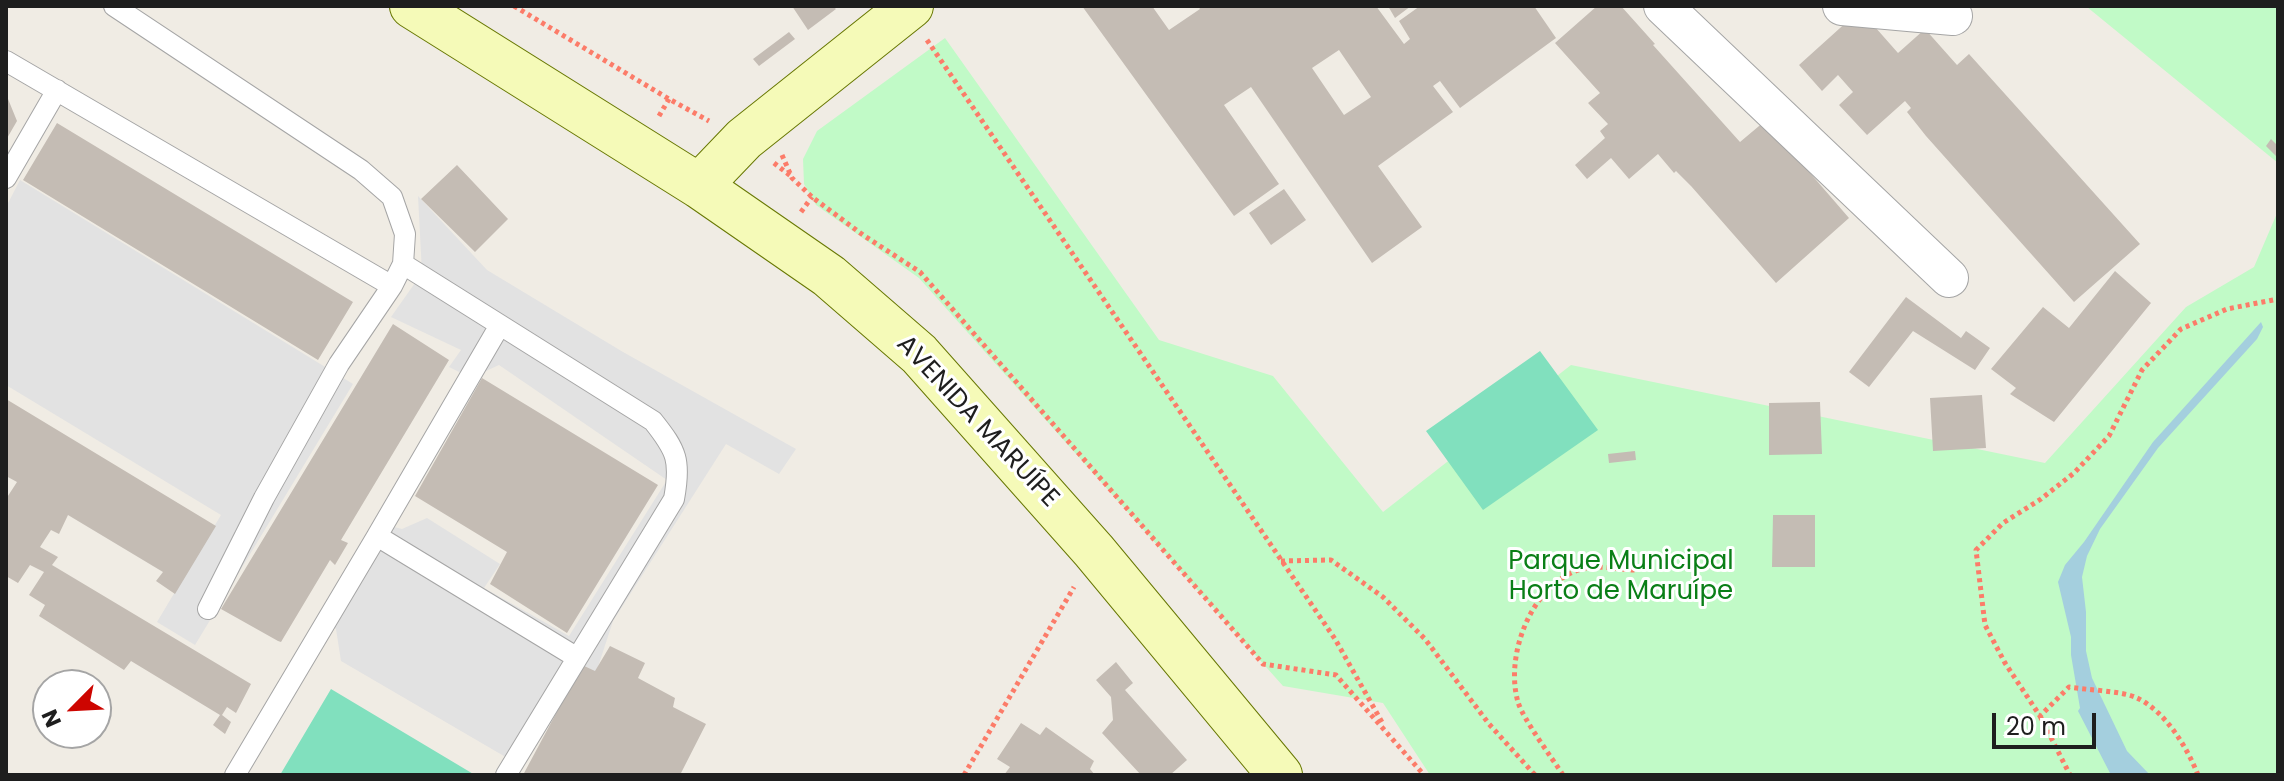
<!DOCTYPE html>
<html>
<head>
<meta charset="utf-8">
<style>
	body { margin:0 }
	#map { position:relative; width:2284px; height:781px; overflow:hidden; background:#f0ece4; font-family:Poppins,sans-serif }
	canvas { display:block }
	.frame { position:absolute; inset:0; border:8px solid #1e1e1e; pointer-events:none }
	.north { position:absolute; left:32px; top:669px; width:80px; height:80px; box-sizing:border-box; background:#fff; border:2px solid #a5a5a5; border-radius:50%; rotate:246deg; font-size:22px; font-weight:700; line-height:32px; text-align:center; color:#1e1e1e }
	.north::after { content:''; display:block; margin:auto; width:28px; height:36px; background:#cd0500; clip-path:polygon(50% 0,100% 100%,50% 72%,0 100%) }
	.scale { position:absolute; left:1992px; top:713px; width:104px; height:36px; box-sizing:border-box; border:4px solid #1e1e1e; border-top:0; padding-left:10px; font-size:24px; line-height:28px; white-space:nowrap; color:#1e1e1e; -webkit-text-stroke:6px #fff; paint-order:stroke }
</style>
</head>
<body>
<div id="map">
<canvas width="2284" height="781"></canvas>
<div class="frame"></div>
<div class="north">N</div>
<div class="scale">20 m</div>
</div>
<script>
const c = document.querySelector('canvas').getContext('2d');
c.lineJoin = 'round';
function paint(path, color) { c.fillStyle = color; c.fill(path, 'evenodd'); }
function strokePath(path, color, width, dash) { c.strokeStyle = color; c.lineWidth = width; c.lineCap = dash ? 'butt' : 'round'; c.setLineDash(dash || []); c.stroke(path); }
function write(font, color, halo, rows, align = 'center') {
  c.font = font + ' Poppins,sans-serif'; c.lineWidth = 6; c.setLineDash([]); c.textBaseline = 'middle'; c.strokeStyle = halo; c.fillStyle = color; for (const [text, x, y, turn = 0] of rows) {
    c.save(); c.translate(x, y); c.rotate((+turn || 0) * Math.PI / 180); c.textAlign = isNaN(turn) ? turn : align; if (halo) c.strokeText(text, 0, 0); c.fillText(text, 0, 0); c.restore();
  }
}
paint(new Path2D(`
	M2080,6H2278V163L2087,7Z
	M945,38L1159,340L1273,376L1383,512L1571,365L2045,463L2186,307L2254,267L2278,211V775H1430L1383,703L1283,686L919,278L816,205L804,184L803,159L817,131Z`), '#c1fac7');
paint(new Path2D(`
	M1540,351L1598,430L1483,510L1426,431Z
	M331,689L475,775H280Z`), '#81e0be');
paint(new Path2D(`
	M20,180L353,384L195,645L157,622L221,515L6,385V207Z
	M418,196L487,270L623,352L796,449L779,474L726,444L613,621L596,673L575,668L521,766L341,661L336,629L320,616L382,524L402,529L427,518L500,564L484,588L569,636L667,480L499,365L471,378L449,367L461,350L391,317L422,273Z`), '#e2e2e2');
paint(new Path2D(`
	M2261,322L2263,327L2257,339L2158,448L2100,529L2087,556L2082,577L2086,612V651L2092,678L2127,751L2150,775H2111L2078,711L2080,708L2071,655V637L2058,582L2065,565L2084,542L2153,442Z`), '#a4cfde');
paint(new Path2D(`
	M792,6H833L836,9L808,30Z
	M1082,6H1152L1169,30L1200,9L1198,6H1376L1404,44L1410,39L1399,21L1420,6H1534L1556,38L1460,108L1440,81L1433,86L1453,112L1378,166L1422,227L1372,263L1251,87L1224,105L1279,184L1234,216ZM1339,50L1371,97L1344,115L1312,68Z
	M1388,6H1411L1395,18Z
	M1597,6H1621L1655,44L1653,45L1740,142L1765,121L1849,218L1776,283L1691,186L1676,171L1674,173L1658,154L1629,179L1611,158L1587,179L1575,165L1605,138L1600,131L1608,124L1588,103L1600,93L1555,43Z
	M1860,10L1898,53L1925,29L1957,65L1969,54L2140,244L2074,302L1926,136L1907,112L1911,108L1905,101L1867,135L1839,105L1853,92L1838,75L1822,91L1799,65Z
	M789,32L795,39L759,66L753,59Z
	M6,94L17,121L6,140Z
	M57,123L353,302L318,360L23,180Z
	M2271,139L2278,146L2276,156L2266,146Z
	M457,165L508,219L475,252L421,199Z
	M1284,189L1306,220L1271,245L1249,213Z
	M2115,271L2151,303L2054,422L2010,394L2016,388L1991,369L2043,307L2069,328Z
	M1906,297L1961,338L1966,331L1990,348L1975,370L1913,331L1869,387L1849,372Z
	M393,324L449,360L341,540L348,543L335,565L330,560L281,642L278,641L221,609Z
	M482,378L658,485L567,633L490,584L507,552L415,496Z
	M1982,395L1986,448L1933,451L1930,398Z
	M6,399L216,526L175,594L156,581L163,572L68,515L59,534L51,530L40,547L58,557L52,565L251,684L236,713L227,707L222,715L231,722L225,734L213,725L220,715L131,661L124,670L39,616L45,605L29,595L44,572L30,565L18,583L6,576V499L17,482L6,476Z
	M1820,402L1822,454L1769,455V403Z
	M1635,451L1636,460L1609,463L1608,454Z
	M1773,515H1815V567H1772Z
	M610,646L645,663L638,678L675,698L673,707L706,724L680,775H523L582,665L595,671Z
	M1116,662L1133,683L1125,690L1187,760L1170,775H1141L1102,733L1113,720L1111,697L1096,680Z
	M1021,723L1040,735L1046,727L1094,761L1090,769L1095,775H1004L1010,767L997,759Z`), '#c4bcb4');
const lane = new Path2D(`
	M114,6L361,170L392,197L405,234L403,264L392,286L339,364L264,498L208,609
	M6,61L392,286
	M6,178L57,90
	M403,264L653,421C677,451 681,461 674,499L506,775
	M377,536L500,325
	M235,775L377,536L576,657`);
const street = new Path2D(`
	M1663,6L1949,278
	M1842,6L1953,16`);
const secondary = new Path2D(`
	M412,6L699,186L829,276L919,354L1094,551L1280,775
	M699,186L744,139L911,6`);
strokePath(lane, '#a5a5a5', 22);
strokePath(street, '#a5a5a5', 40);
strokePath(secondary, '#687803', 46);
strokePath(new Path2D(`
	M514,6L669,99L709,121
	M927,40L1335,639L1383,724
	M659,116L669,99
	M782,155L792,178L812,197L863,235L920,272L1263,664L1336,675L1424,775
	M774,163L792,177
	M801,212L812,197
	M1281,561L1331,560L1383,597L1425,639L1489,724L1535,775
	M2040,716L2070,775
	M964,775L1074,587
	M1563,775C1552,758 1523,719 1518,702C1504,654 1533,579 1586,568C1601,565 1620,570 1635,570
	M2198,775C2187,747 2165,711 2137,698C2124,691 2086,690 2069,687L2040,716L2005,663L1985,625L1976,550L2003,523L2041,499L2074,473L2109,436L2142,370L2181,329L2227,309L2278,299`), '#fc7c69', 5, [4, 4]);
strokePath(lane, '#fff', 20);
strokePath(street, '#fff', 38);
strokePath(secondary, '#f5fab8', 44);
write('26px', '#1e1e1e', '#fff', [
	["AVENIDA MARUÍPE",977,422,47]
]);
write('26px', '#0a7f17', '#fff', [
	["Parque Municipal",1621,562],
	["Horto de Maruípe",1621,592]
]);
</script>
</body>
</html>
